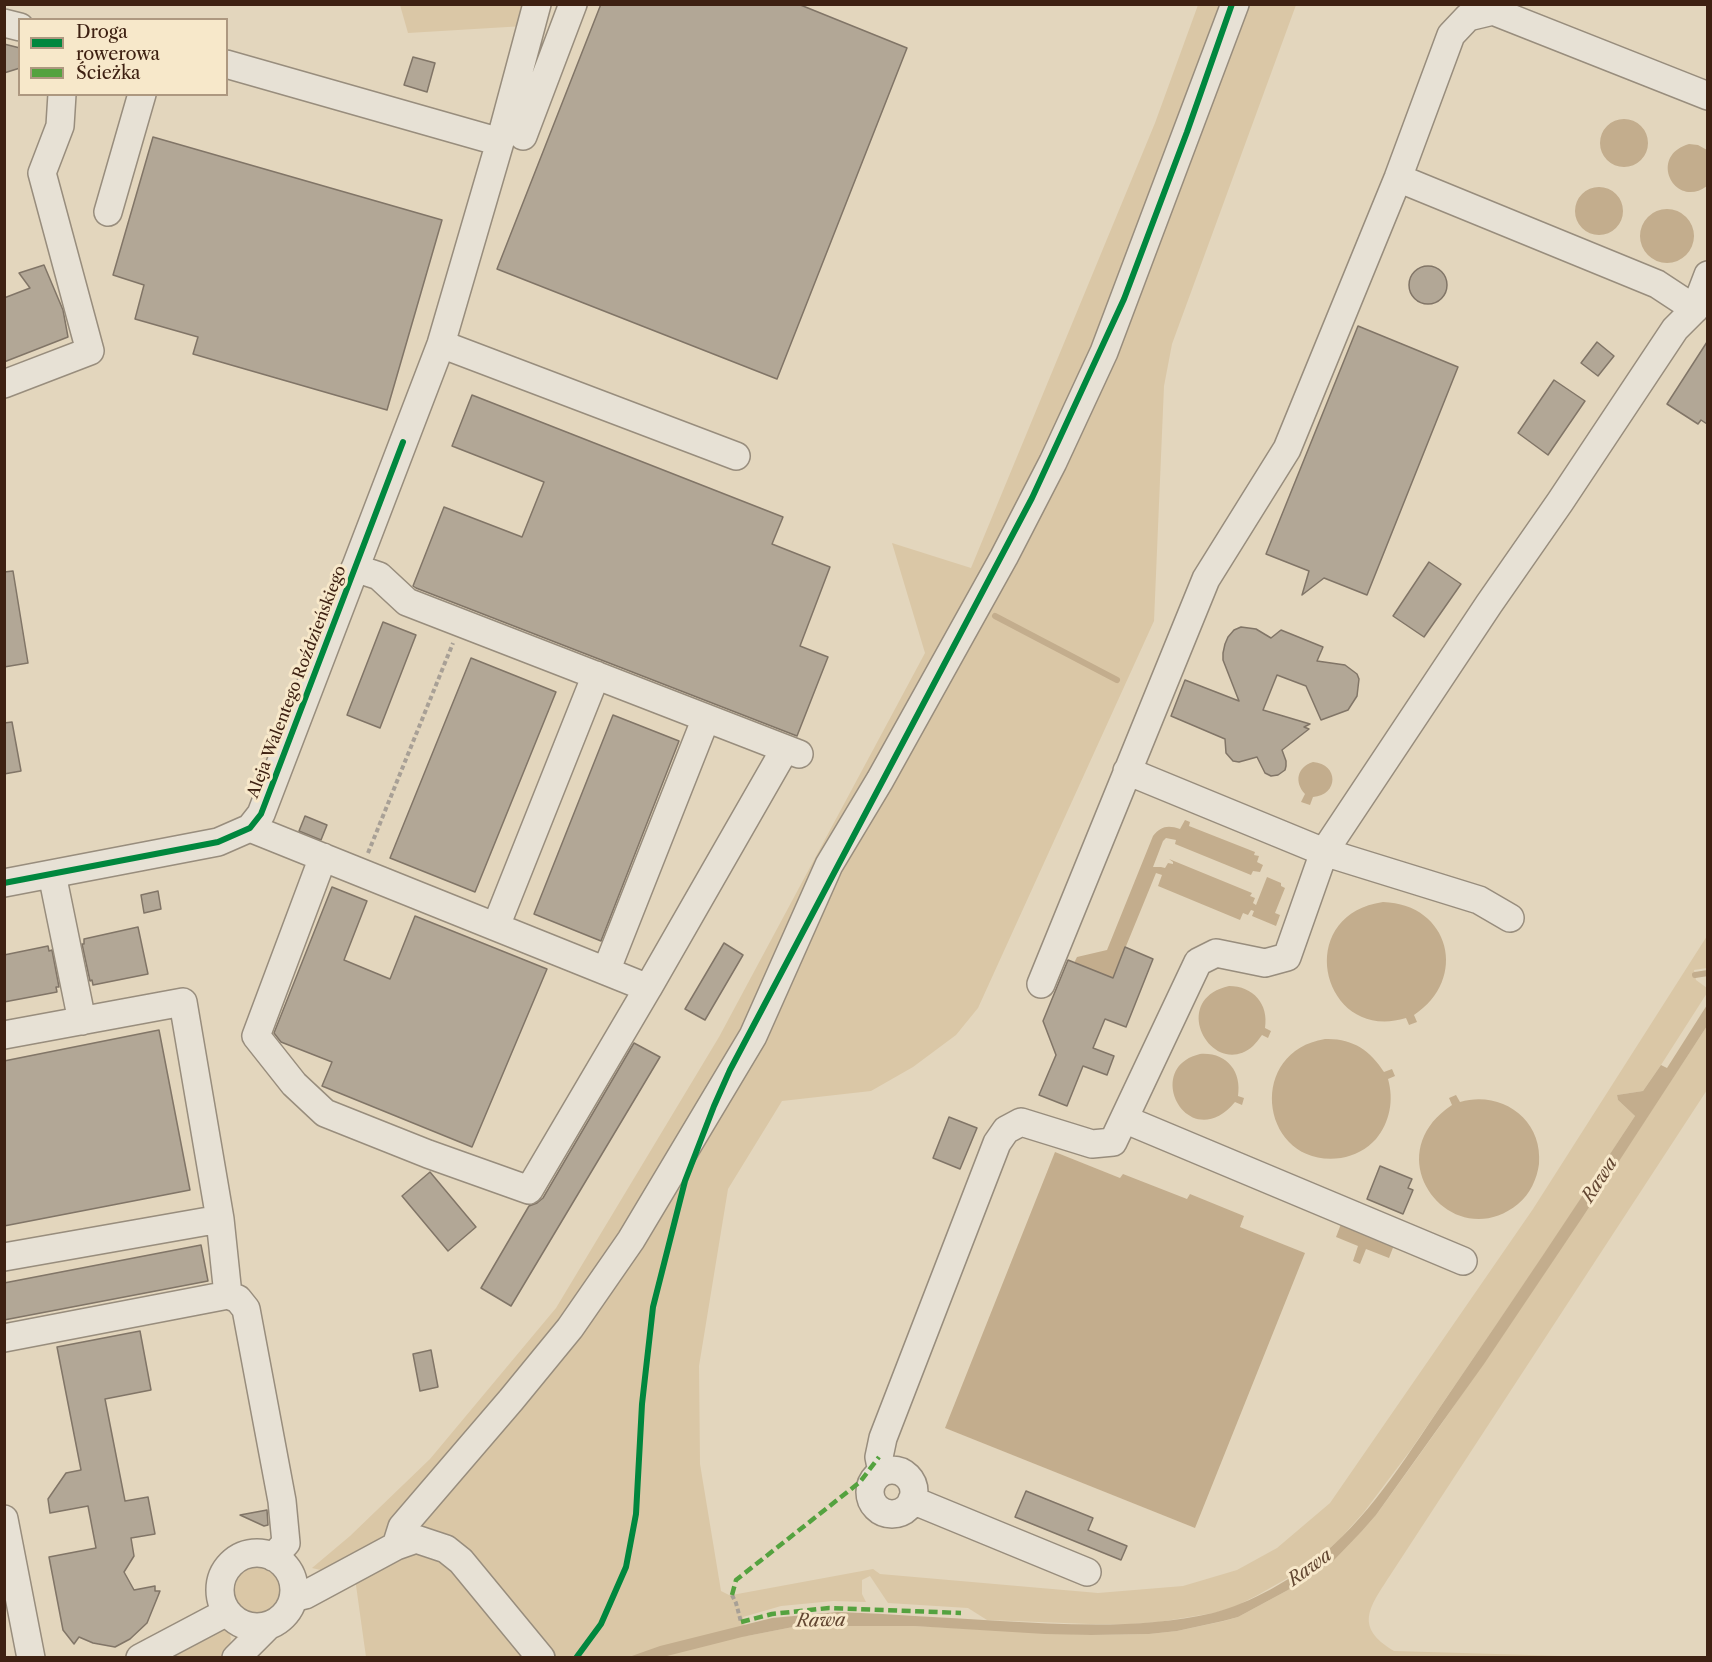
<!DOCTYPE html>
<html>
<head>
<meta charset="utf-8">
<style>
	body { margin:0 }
	#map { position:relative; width:1712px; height:1662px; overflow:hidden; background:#e3d6bd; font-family:"Libre Caslon Text",serif }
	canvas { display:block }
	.frame { position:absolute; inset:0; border:6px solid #3e2112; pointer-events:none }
	.legend { position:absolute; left:18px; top:18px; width:210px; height:78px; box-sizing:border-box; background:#f7e8ca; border:2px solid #ad9880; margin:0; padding:8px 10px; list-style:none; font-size:18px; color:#3e2112 }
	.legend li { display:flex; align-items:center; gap:12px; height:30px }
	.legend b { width:30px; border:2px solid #ad9880 }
</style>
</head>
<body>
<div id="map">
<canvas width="1712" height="1662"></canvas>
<div class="frame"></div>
<ul class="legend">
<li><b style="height:8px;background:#00873e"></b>Droga rowerowa</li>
<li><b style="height:8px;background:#54a23f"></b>Ścieżka</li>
</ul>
</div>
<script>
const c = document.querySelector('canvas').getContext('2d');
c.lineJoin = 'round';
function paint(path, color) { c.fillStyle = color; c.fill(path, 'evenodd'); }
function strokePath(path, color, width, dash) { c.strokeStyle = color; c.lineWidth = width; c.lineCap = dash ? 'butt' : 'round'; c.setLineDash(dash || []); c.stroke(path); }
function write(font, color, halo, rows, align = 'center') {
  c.font = font + ' "Libre Caslon Text",serif'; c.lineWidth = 6; c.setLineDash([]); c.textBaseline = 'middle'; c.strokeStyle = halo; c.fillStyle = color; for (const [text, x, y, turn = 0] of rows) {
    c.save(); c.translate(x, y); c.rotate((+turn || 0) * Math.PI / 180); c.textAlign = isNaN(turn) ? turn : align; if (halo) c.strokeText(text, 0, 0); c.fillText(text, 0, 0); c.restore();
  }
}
paint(new Path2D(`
	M400,5H531L524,26L408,33Z
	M1198,5H1296L1172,344L1164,386L1154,621L978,1008L956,1035L913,1067L871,1091L782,1101L728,1189L699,1366L700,1464L721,1591L729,1595H732L873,1569L880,1574L1098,1593L1183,1586L1237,1570L1277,1548L1330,1503L1533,1209L1707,936V968L1694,970L1696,980L1707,988V993L1661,1065L1643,1091L1617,1095L1618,1100L1635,1116L1550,1246L1410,1451L1364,1512L1340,1539L1309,1566L1256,1596L1234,1607L1214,1613L1159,1622L1132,1624H1090L987,1620L968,1608L888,1603L870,1576L862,1580V1594L866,1602L833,1601L781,1606L743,1617L747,1636L798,1626H914L1091,1635L1149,1634L1177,1631L1224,1621L1238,1617L1288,1590L1348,1544L1362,1531L1376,1515C1493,1356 1599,1190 1707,1026V1090L1389,1577C1369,1608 1354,1627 1394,1651L1597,1657H366L355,1578L312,1568L350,1536L430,1459L556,1308L719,1037L925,653L892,543L971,568L1155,123Z
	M230 1590a26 26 0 1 1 52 0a26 26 0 1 1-52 0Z
	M225,1624C234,1634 233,1651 219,1657C212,1660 167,1657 156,1658Z`), '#dac7a6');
paint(new Path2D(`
	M1600 143a24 24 0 1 1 48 0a24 24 0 1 1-48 0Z
	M1689,144L1698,145L1707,150V186C1675,210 1647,156 1689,144Z
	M1575 211a24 24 0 1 1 48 0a24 24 0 1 1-48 0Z
	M1640 236a27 27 0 1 1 54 0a27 27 0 1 1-54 0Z
	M1313,762C1339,764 1339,795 1313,797L1310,805L1301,802L1305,794C1294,782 1297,767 1313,762Z
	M1185,820L1190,822L1189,826L1255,852L1254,855L1259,856L1257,862L1263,865L1260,872L1253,871L1251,875L1175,844L1176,840L1166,838L1163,841L1153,867H1161L1165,868L1168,863L1173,864V862L1169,859L1252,893L1250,896L1255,898L1253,903L1256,905L1267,877L1281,883V886L1285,888L1275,913L1280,915L1276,926L1252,916L1254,911L1251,910L1248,915L1243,913L1240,920L1158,886L1162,875L1156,873L1113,978L1074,963L1077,957L1107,950L1153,836C1161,826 1168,825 1180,829Z
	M1383,902C1450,904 1469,979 1414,1015L1417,1022L1409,1025L1406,1018C1322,1044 1291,915 1383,902Z
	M1229,986C1253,986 1269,1004 1265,1028L1271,1031L1268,1038L1262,1035C1259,1039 1256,1043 1253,1046C1213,1081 1167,1000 1229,986Z
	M1707,1005V1026L1582,1218L1484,1364L1376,1515L1362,1531L1334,1560L1288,1590L1238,1617L1223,1621L1177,1631L1149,1634L1091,1635L1045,1634L914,1626H798L742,1637L663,1657H629L660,1646L772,1618L838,1612C892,1614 946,1618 1000,1621C1071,1625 1144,1629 1213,1613C1249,1604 1295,1578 1323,1554C1375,1511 1411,1449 1449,1394C1512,1302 1574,1209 1635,1116L1618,1100L1617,1095L1643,1091L1661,1065L1667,1068Z
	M1325,1039C1352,1038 1370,1050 1384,1072L1392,1069L1395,1076L1388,1079C1394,1100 1390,1122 1376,1139C1367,1149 1354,1156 1341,1158C1261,1169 1244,1052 1325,1039Z
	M1200,1054C1226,1052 1242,1071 1238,1096L1244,1098L1242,1105L1235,1102C1189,1157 1141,1068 1200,1054Z
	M1456,1095L1460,1102C1501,1090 1543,1119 1539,1164C1537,1179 1530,1194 1518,1204C1453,1257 1373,1157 1452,1105L1449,1098Z
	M1055,1152L1120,1178L1123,1174L1187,1199L1190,1194L1244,1216L1240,1227L1305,1253L1195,1528L945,1428Z
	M1341,1224L1394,1245L1389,1258L1366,1249L1360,1264L1353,1261L1358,1246L1336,1237Z`), '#c3ad8d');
strokePath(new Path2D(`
	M995,616L1117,680
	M1695,975L1708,973`), '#c3ad8d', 6);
const building = new Path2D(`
	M601,4H798L907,48L777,379L497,269Z
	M4,44L20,48V68L4,73Z
	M413,57L435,63L427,92L404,85Z
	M153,137L442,220L387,410L193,354L198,337L135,319L144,285L113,275Z
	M44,265L63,310L68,337L4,362V298L30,288L19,273Z
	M1409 285a19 19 0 1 1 38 0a19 19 0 1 1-38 0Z
	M1358,326L1458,367L1367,595L1324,578L1302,595L1309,571L1266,554Z
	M1597,342L1614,356L1598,376L1581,363Z
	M1707,342V424L1701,420L1698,424L1667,404Z
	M1554,380L1585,401L1548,455L1518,433Z
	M472,395L783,517L772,544L830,567L800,646L828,657L797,736L416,588L413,586L444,507L522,537L544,482L452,446Z
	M1429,562L1461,584L1424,637L1393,616Z
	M13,571L28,663L4,667V572Z
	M383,622L416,635L380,728L347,715Z
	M1241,627L1256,629L1271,638L1281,630L1323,647L1317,661L1345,665L1357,674L1359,679L1357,696L1348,710L1321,720L1306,686L1277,675L1263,710L1310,724L1304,727L1309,729L1282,750L1286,761V766L1285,770L1278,775L1271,776L1265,773L1257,757L1239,762L1233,761L1226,753L1225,739L1171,716L1185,680L1239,701L1223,660V653L1225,644L1228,637L1234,630Z
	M471,658L556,692L475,892L390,858Z
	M613,715L679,741L601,941L534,914Z
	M12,722L21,771L4,774V723Z
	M305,816L327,825L321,840L299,831Z
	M332,887L367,901L344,960L390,979L415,916L547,969L472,1147L322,1086L332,1062L281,1042L274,1033Z
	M158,891L161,909L144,913L141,895Z
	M138,927L148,974L93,985L92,980L90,981L82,944H84V939Z
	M724,943L743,955L705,1020L685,1009Z
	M48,946L49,951L52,950L59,987H56L57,992L4,1002V955Z
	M1125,947L1153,959L1126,1027L1105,1019L1093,1048L1114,1056L1107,1075L1083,1066L1067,1106L1039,1095L1056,1055L1043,1021L1068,960L1113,978Z
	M159,1030L190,1190L4,1226V1061Z
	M634,1043L660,1057L511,1306L481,1288L529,1206L537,1203L543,1198Z
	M949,1117L977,1128L960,1169L933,1158Z
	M1380,1166L1412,1179L1408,1188L1413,1190L1403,1214L1367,1199Z
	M430,1172L476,1227L448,1251L402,1196Z
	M201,1245L208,1281L4,1320V1283Z
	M140,1331L151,1390L105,1399L125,1501L148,1497L155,1534L131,1538L134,1556L124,1572L134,1590L155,1586V1591H160L147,1623L130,1639L115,1647L93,1643L79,1637L74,1644L63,1630L49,1557L96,1548L88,1506L50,1513L48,1499L66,1473L81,1470L57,1347Z
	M431,1350L438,1387L420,1391L413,1354Z
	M1026,1491L1093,1518L1088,1530L1127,1546L1121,1560L1015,1517Z
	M267,1510L268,1525L264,1526L240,1515Z`);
paint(building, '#b2a796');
strokePath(building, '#817567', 1.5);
const minor = new Path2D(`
	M4,23L20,27
	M226,64L500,142
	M523,136L573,4
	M1398,178L1657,284L1695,309
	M108,212L142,94
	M441,344L736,456
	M4,384L90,351L42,173L60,126L62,94
	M355,568L379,576L407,602L799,754
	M1127,771L1324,852L1479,900L1510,918
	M250,828L648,988L529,1190L428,1154L325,1113L294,1084L256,1036L323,857
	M52,874L82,1021
	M4,883L218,842L250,828L261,814L441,344L500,142L537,4
	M496,926L596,675
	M606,971L706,718
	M1041,984L1206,579L1287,449L1398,178L1451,35L1468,17L1493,11L1708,96
	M648,988L785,749
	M4,1035L183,1002L220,1219L4,1257
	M1124,1119L1463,1261
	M220,1219L228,1295
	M4,1338L228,1295L238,1299L246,1309L282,1501L286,1543L273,1557
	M870 1492a22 22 0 1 1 44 0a22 22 0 1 1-44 0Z
	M882,1472L879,1457L883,1438L997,1143L1006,1130L1021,1122L1092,1144L1113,1142L1198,962L1216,953L1265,963L1287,957L1324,852L1489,604L1560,502L1675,329L1695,309L1708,275
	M912,1500L1087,1572
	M4,1519L31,1658
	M220 1590a37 37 0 1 1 74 0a37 37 0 1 1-74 0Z
	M293,1598L305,1595L396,1546
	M140,1658L227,1612
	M236,1658L269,1625
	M541,1658L461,1561L446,1549L416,1539L396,1546L402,1527L511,1400L570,1328L631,1240L753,1036L829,865L880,780L1004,557L1053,462L1104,352L1235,4`);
strokePath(minor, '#988d7d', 30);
strokePath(new Path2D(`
	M368,853L453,643
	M732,1595L736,1603L741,1622`), '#a8a096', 4, [4.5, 3]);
strokePath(minor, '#e7e1d5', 27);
strokePath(new Path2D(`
	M732,1595L736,1580L860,1482L879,1457
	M741,1622L772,1614L829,1608L961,1613`), '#54a23f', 4.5, [9, 4.5]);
strokePath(new Path2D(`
	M4,883L218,842L250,828L261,814L403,442
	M576,1658L601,1624L626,1567L636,1514L642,1404L653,1307L685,1181L714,1106L730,1070L1032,498L1124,299L1187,132L1232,4`), '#00873e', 6);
write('16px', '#3e2112', '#f7e8ca', [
	["Aleja Walentego Roździeńskiego",297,682,-69]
]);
write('italic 18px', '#624631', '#f7e8ca', [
	["Rawa",1600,1180,-57],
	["Rawa",1310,1568,-36],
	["Rawa",821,1621,-1]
]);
</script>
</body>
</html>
